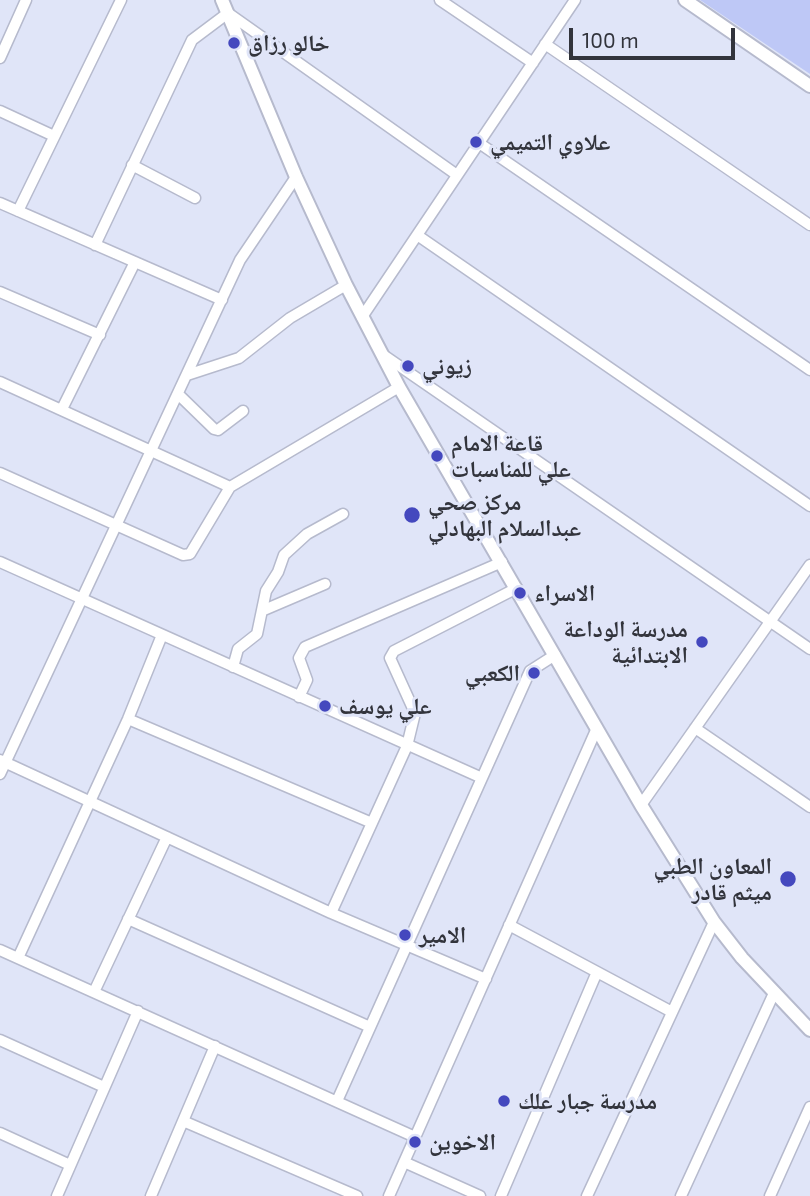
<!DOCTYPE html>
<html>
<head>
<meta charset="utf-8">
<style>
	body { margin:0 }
	#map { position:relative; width:810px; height:1196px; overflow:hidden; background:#e0e5f8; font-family:"Exo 2",sans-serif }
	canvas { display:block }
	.scale { position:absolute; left:569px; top:28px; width:166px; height:32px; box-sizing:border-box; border:4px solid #32343c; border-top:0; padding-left:9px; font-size:21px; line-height:24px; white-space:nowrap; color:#32343c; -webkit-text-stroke:5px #e0e5f8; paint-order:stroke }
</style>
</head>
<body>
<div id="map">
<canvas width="810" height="1196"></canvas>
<div class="scale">100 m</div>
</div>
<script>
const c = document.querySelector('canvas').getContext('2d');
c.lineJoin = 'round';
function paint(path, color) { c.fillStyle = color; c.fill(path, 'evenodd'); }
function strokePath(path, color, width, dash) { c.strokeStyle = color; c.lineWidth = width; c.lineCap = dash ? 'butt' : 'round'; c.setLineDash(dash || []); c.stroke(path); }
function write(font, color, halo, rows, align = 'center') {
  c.font = font + ' "Exo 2","Noto Naskh Arabic",sans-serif'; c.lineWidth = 6; c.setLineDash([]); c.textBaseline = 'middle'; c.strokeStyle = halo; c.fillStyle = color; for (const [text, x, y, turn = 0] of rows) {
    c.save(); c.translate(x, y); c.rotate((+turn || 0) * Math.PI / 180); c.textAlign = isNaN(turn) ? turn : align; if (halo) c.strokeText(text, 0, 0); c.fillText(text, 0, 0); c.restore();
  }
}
paint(new Path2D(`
	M700,0H810V74Z`), '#bec8f6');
const minor = new Path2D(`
	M440,0L533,63
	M545,44L810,225
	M0,58L26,0
	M0,111L54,136
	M479,143L810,370
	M132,165L195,198
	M0,203L222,300
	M18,211L121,0
	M417,235L810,506
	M95,245L192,40L228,13L457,175
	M0,292L100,335
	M362,317L575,0
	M382,354L810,649
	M187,375L239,358L290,318L346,285
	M0,382L230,487
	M178,394L214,429L218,430L243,411
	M62,409L135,262
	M0,473L183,555L190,554L230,487L399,387
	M0,562L482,778
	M264,610L325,584
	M233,667L238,649L257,634L266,591L278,572L284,555L307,534L343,514
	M299,697L307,680L299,658L305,647L502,562
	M128,719L372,823
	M695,728L810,807
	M0,760L331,913L486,979
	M0,774L240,260L296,177
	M641,805L810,565
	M331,913L407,746L415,713L390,658L394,651L517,588
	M128,919L370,1027
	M509,925L672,1012
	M0,950L415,1137
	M18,958L128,719L162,635
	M94,992L167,837
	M0,1040L104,1087
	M337,1101L530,671L555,655
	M183,1121L357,1196
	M0,1133L70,1165
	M404,1162L480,1196
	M57,1196L138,1011
	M151,1196L215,1046
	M389,1196L597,728
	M501,1196L597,972
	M587,1196L714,922
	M681,1196L774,993
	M770,1196L810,1107`);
const tertiary = new Path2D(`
	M222,0L296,177L346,285L399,387L641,805L714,922L742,958L810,1030
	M685,0L810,86`);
strokePath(minor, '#b6bacd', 13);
strokePath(tertiary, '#b6bacd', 16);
strokePath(minor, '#fff', 10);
strokePath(tertiary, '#fff', 12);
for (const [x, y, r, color] of [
	[234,43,7,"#4448be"],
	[476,142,7,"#4448be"],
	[408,366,7,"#4448be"],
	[437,456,7,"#4448be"],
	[412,515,9,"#4448be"],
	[520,593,7,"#4448be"],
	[702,642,7,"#4448be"],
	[534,673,7,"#4448be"],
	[325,706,7,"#4448be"],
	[788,879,9,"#4448be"],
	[405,935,7,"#4448be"],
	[504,1101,7,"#4448be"],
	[415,1142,7,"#4448be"]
]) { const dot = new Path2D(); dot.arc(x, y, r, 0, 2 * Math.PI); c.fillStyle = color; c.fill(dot); strokePath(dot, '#e0e5f8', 2.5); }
write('bold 23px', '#32343c', '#e0e5f8', [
	["خالو رزاق",248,43],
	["علاوي التميمي",490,142],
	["زيوني",422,366],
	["قاعة الامام",451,443],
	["علي للمناسبات",451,469],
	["مركز صحي",428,502],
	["عبدالسلام البهادلي",428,528],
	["الاسراء",534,593],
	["مدرسة الوداعة",688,629,"right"],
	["الابتدائية",688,655,"right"],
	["الكعبي",520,673,"right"],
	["علي يوسف",339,706],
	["المعاون الطبي",772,866,"right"],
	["ميثم قادر",772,892,"right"],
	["الامير",419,935],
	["مدرسة جبار علك",518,1101],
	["الاخوين",429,1142]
], 'left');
</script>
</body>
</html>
